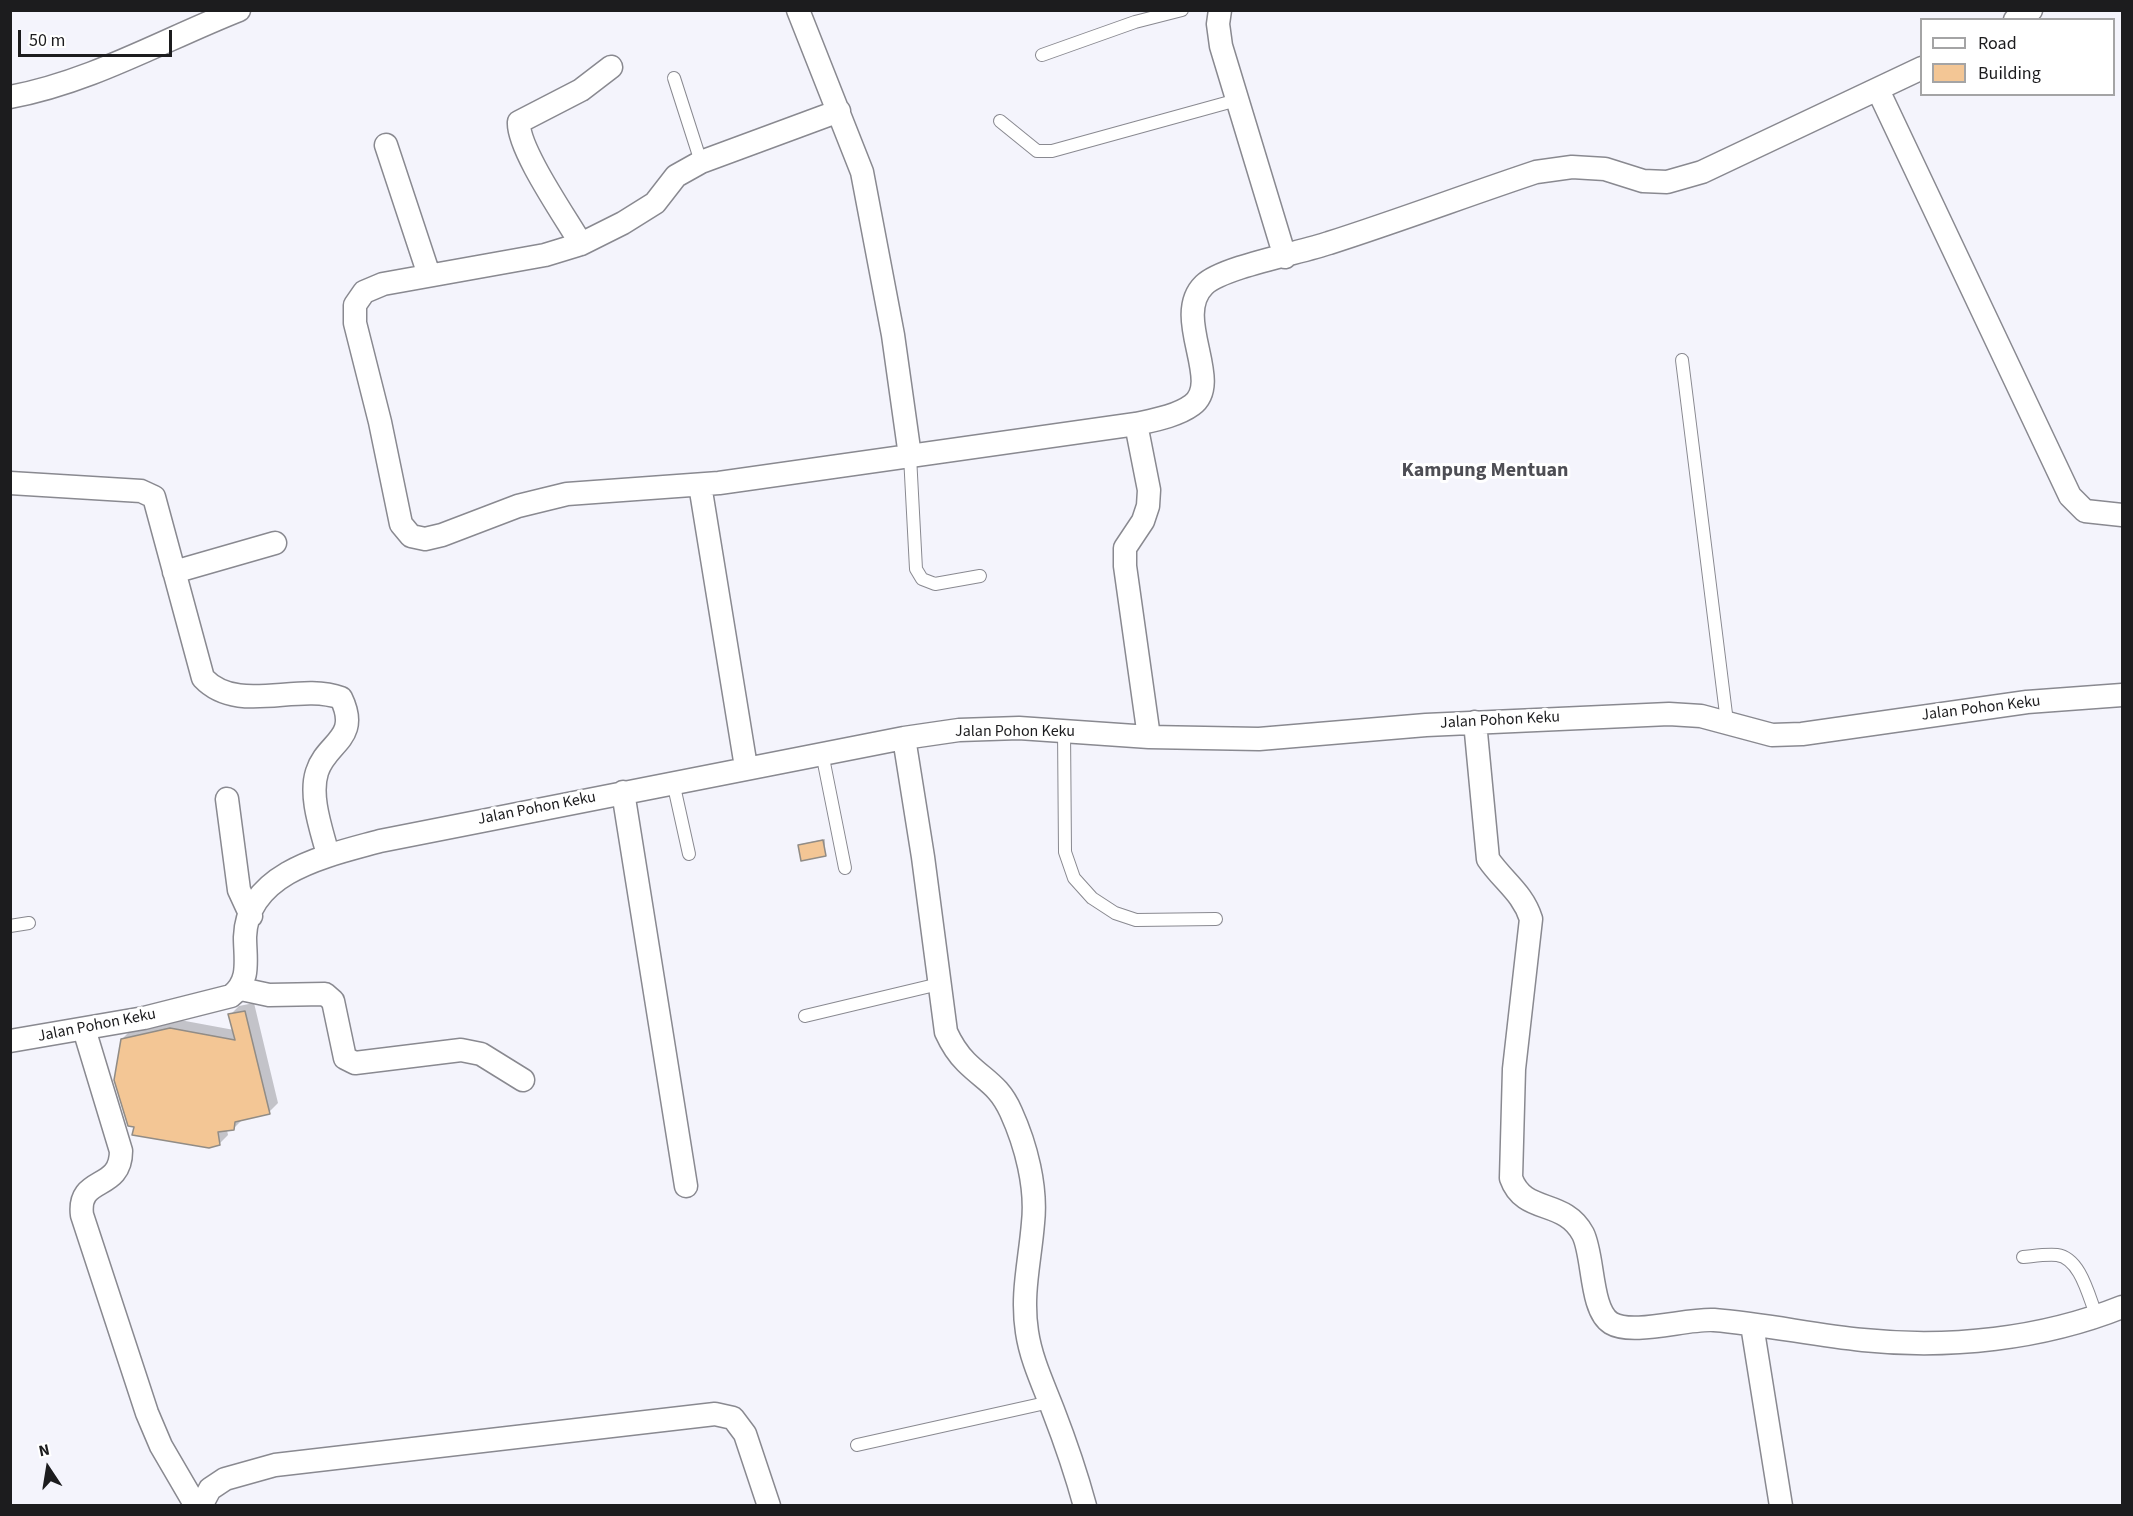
<!DOCTYPE html>
<html>
<head>
<meta charset="utf-8">
<style>
	body { margin:0 }
	#map { position:relative; width:2133px; height:1516px; overflow:hidden; background:#f4f4fc; font-family:"Source Sans 3",sans-serif }
	canvas { display:block }
	.frame { position:absolute; inset:0; border:12px solid #1c1c1e; pointer-events:none }
	.legend { position:absolute; left:1920px; top:18px; width:195px; height:78px; box-sizing:border-box; background:#fff; border:2px solid #a4a4a5; margin:0; padding:8px 10px; list-style:none; font-size:18px; color:#1c1c1e }
	.legend li { display:flex; align-items:center; gap:12px; height:30px }
	.legend b { width:30px; border:2px solid #a4a4a5 }
	.north { position:absolute; left:18px; top:1438px; width:60px; height:60px; -webkit-text-stroke:4px #fff; paint-order:stroke; rotate:348deg; font-size:16px; font-weight:700; line-height:24px; text-align:center; color:#1c1c1e }
	.north::after { content:''; display:block; margin:auto; width:21px; height:27px; background:#1c1c1e; clip-path:polygon(50% 0,100% 100%,50% 72%,0 100%) }
	.scale { position:absolute; left:18px; top:30px; width:154px; height:27px; box-sizing:border-box; border:3px solid #1c1c1e; border-top:0; padding-left:8px; font-size:18px; line-height:21px; white-space:nowrap; color:#1c1c1e; -webkit-text-stroke:4px #fff; paint-order:stroke }
</style>
</head>
<body>
<div id="map">
<canvas width="2133" height="1516"></canvas>
<div class="frame"></div>
<ul class="legend">
<li><b style="height:8px;background:#fff"></b>Road</li>
<li><b style="height:16px;background:#f3c695"></b>Building</li>
</ul>
<div class="north">N</div>
<div class="scale">50 m</div>
</div>
<script>
const c = document.querySelector('canvas').getContext('2d');
c.lineJoin = 'round';
function paint(path, color) { c.fillStyle = color; c.fill(path, 'evenodd'); }
function strokePath(path, color, width, dash) { c.strokeStyle = color; c.lineWidth = width; c.lineCap = dash ? 'butt' : 'round'; c.setLineDash(dash || []); c.stroke(path); }
function write(font, color, halo, rows, align = 'center') {
  c.font = font + ' "Source Sans 3",sans-serif'; c.lineWidth = 6; c.setLineDash([]); c.textBaseline = 'middle'; c.strokeStyle = halo; c.fillStyle = color; for (const [text, x, y, turn = 0] of rows) {
    c.save(); c.translate(x, y); c.rotate((+turn || 0) * Math.PI / 180); c.textAlign = isNaN(turn) ? turn : align; if (halo) c.strokeText(text, 0, 0); c.fillText(text, 0, 0); c.restore();
  }
}
paint(new Path2D(`
	M825,839V854L800,846L801,844Z
	M254,1003L278,1103L269,1112L242,1120L233,1129L227,1130L228,1135L219,1144L136,1126L122,1039L131,1030L180,1020L234,1030L230,1015L239,1006Z`), '#0003');
const building = new Path2D(`
	M823,840L826,856L801,861L798,845Z
	M245,1011L270,1114L235,1122L234,1130L218,1132L220,1145L209,1148L132,1135L134,1127L128,1126L114,1080L121,1039L170,1028L235,1040L228,1014Z`);
paint(building, '#f3c695');
strokePath(building, '#918c86', 1.5);
const lane = new Path2D(`
	M1042,55L1135,22L1182,10
	M674,78L701,162
	M1000,121L1037,151H1052L1237,100
	M1682,360L1727,722
	M910,456L916,569L922,579L935,584L980,576
	M1064,730L1065,852L1074,878L1092,898L1115,913L1136,920L1216,919
	M822,753L845,868
	M673,782L689,854
	M10,926L29,923
	M805,1016L939,984
	M2023,1257C2034,1256 2046,1254 2057,1255C2081,1258 2089,1298 2097,1317
	M857,1445L1050,1402`);
const street = new Path2D(`
	M798,10L862,172L893,335L910,456
	M1220,10L1218,24L1221,46L1285,257
	M2015,20L2031,10
	M1878,90L2070,496L2085,511L2122,515
	M10,97C91,82 163,40 239,10
	M839,111L701,162L676,176L655,203L623,223L581,244L545,255L383,284L364,292L355,305V323L380,422L401,524L411,536L425,539L442,535L518,506L567,494L719,483L1136,424C1154,420 1177,416 1192,405C1224,382 1171,317 1204,285C1222,267 1300,253 1329,243C1398,221 1467,195 1536,172L1572,167L1605,169L1643,181L1667,182L1702,172L1922,68
	M386,145L429,275
	M581,244C566,218 517,148 519,122L581,90L611,67
	M1136,424L1149,490L1148,506L1143,521L1125,548V566L1149,737
	M10,483L141,491L154,497L203,678C238,715 297,682 341,698C361,739 326,742 317,772C309,797 322,831 328,855
	M700,485L746,767
	M174,572L275,543
	M1475,722L1488,859C1503,881 1523,893 1531,919L1514,1069L1511,1178C1524,1215 1564,1198 1583,1234C1594,1256 1590,1310 1611,1323C1632,1336 1688,1318 1714,1320C1764,1324 1813,1335 1863,1340C1949,1349 2042,1339 2122,1307
	M904,738L923,857L946,1032C951,1043 957,1053 966,1062C985,1081 999,1085 1011,1112C1026,1145 1037,1187 1033,1223C1030,1261 1021,1294 1027,1332C1031,1359 1043,1384 1053,1410C1065,1441 1076,1473 1085,1506
	M623,792L686,1186
	M227,799L239,890L251,916
	M241,989L269,995L325,994L333,1001L345,1058L355,1063L461,1050L481,1054L523,1080
	M84,1029L121,1151C121,1192 77,1175 82,1215L147,1413L161,1446L196,1506
	M10,1041L144,1018L231,996C251,981 245,959 245,937C247,871 330,855 380,841L904,738L959,730L1019,728L1149,737L1259,739L1426,725L1669,714L1701,716L1772,735L1802,734L2027,702L2122,695
	M1752,1325L1781,1506
	M201,1506L210,1489L225,1479L275,1465L715,1414L733,1418L745,1434L769,1506`);
strokePath(lane, '#898990', 14);
strokePath(street, '#898990', 25);
strokePath(lane, '#fff', 12);
strokePath(street, '#fff', 22);
write('16px', '#1c1c1e', '#fff', [
	["Jalan Pohon Keku",1981,709,-7],
	["Jalan Pohon Keku",1500,721,-3],
	["Jalan Pohon Keku",1015,732],
	["Jalan Pohon Keku",537,809,-11],
	["Jalan Pohon Keku",97,1026,-11]
]);
write('bold 20px', '#4e4e54', '#fff', [
	["Kampung Mentuan",1485,472]
]);
</script>
</body>
</html>
